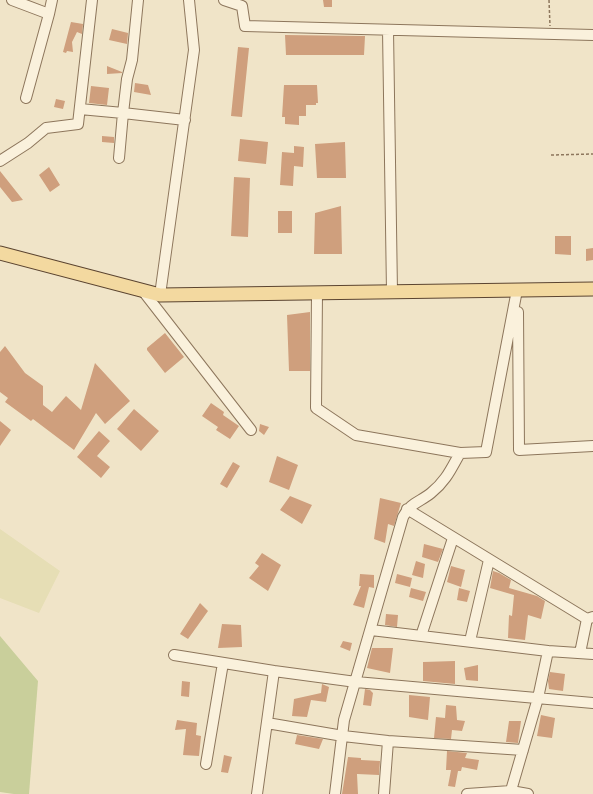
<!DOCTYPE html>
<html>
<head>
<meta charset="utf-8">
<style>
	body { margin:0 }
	canvas { display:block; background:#f0e4c8 }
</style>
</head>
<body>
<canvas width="593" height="794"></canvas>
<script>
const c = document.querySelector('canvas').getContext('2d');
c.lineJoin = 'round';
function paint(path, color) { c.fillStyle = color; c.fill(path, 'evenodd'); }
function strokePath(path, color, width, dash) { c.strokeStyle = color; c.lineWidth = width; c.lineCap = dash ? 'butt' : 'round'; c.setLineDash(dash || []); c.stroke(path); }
paint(new Path2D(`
	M0,529L60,571L39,613L0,598Z`), '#e6deb5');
paint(new Path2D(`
	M0,636L38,681L29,794H14L0,792Z`), '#c9cf9b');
paint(new Path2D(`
	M323,0H332V7H324Z
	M71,22L83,24L82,34L77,32L72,42L73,52L67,51L66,53L63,52Z
	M112,29L128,33L127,44L109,40Z
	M285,35L365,36L364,55H286Z
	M238,47L249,48L242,117L231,116Z
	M107,66L122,72V73L107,74Z
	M135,83L148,85L151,95L134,92Z
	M284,85H317L318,103H316V105H306V116H299V125L285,124V117H282Z
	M91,86L109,88L107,105L89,103Z
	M56,99L65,101L63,109L54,107Z
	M102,136L114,137V143L102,142Z
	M240,139L268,142L266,164L238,161Z
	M345,142L346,178H317L315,144Z
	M294,146L304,147L303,167L294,166L293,186L280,185L282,152L294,153Z
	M49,167L60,185L50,192L39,175Z
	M0,171L23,200L12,202L0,187Z
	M234,177L250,178L248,237L231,236Z
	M341,206L342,254H314L315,213Z
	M278,211H292V233H278Z
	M555,236H571V255L555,254Z
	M593,248V260L586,261V249Z
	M310,312V371H289L287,315Z
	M165,333L184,357L165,373L147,350V348Z
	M5,346L25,373L43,386V405L52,412L66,396L81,410L95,363L130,401L105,424L96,413L74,450L33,419L31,421L5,402L8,398L0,392V352Z
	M211,403L224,412L223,415L239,426L230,439L216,430L218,427L202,416Z
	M134,409L159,431L141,451L117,429Z
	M0,421L11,430L0,446Z
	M260,424L269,427L264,435L259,431Z
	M99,431L110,441L97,456L110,467L101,478L77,457Z
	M277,456L298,465L289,490L269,482Z
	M233,462L240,466L227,488L220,484Z
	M290,496L312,505L302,524L280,510Z
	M380,498L401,503L394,526L388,524L385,543L374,539Z
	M424,544L443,549L438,562L422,557Z
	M262,553L281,565L268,591L249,578L259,566L255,563Z
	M416,561L425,564L423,578L412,575Z
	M451,566L465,570L461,587L447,582Z
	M493,571L499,573L511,580L509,588L537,596L545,601L541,619L528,615L525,640L508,638L509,615L512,616L514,595L490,588Z
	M360,574L374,575V588L369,587L364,608L353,605L361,586H359Z
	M397,574L412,578L410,587L395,583Z
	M411,588L426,592L423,601L409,597Z
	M459,588L470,591L467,602L457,600Z
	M200,603L208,611L188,639L180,634Z
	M386,614L398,615L397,627L385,625Z
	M222,624L241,625L242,647L218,648Z
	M343,641L352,643L350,651L340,647Z
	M372,648H393L390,673L367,668Z
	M455,661V684L423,681V662Z
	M478,665V681L466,680L464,668Z
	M550,672L565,674L563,691L549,689L548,681Z
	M182,681L190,682L189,697L181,696Z
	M322,684L329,687L326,702L311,700L307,717L292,716L294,699L321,693Z
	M365,689L370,690L373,693L371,706L363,705Z
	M409,695L430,697L428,720L409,717Z
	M446,705L456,706L457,720L465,721L462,731L452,730L451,739L434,738L436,717L445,718Z
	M541,715L555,718L552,738L537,736Z
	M177,720L197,723L196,735L201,736L199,756L183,755L186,729L175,730Z
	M509,721H521L518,743L506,742Z
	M297,735L323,739L319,749L295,744Z
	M447,751L467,753L465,758L479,760L477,770L462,767L461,771H458L455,787L448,786L451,770H446Z
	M224,755L232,757L228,773L221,772Z
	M348,757L361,758V760L380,761L379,775L357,774L358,794H342Z`), '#cf9f7d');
const minor = new Path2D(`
	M12,0L49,14L52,0
	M224,0L242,6L245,26L593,35
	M388,30L392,292
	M26,98L49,14
	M80,109L123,113L185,120
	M119,158L123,113L127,79L132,60L138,0
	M0,161L28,143L46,128L78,124L92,0
	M143,291L251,430
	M317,293L316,408L356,435L460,453L486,452L517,290
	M160,295L194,50L189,0
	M518,312L519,450L593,446
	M407,509L587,619L593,617
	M371,630L548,651
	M421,636L453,538
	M470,641L489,560
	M580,653L587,619
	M174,655L274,671
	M267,723L343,736L388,741L523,750
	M206,764L223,663
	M257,794L274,671L356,682L593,703
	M335,794L344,720L403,517C410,503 420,502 431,493C446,481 451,469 460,453
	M384,794L388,741
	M467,794L511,791L528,794
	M510,794L538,698L548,651L593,654`);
const major = new Path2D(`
	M0,253L160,295L593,289`);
strokePath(minor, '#8d765c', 12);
strokePath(major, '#5b4430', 15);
strokePath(new Path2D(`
	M549,0L550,26
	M551,155L593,154`), '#8d765c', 1.5, [3, 2]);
strokePath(minor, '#faf1dc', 10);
strokePath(major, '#f3d9a0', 13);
</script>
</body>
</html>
